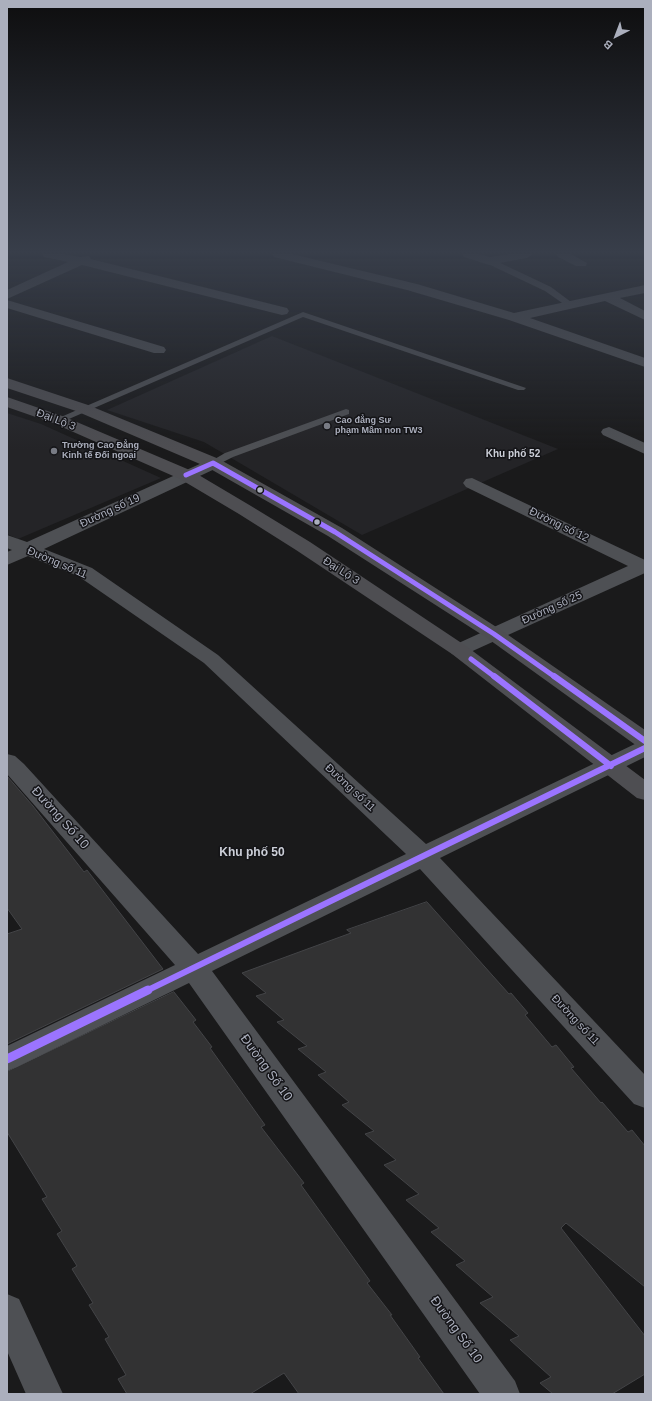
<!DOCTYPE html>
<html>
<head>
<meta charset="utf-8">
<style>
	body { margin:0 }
	#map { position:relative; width:652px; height:1401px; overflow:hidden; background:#1a1a1b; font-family:Arial,sans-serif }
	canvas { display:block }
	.frame { position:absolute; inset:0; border:8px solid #abafbd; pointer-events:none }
	.north { position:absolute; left:596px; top:16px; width:40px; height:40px; -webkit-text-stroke:3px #141417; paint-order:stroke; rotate:222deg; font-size:11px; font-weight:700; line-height:16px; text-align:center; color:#abafbd }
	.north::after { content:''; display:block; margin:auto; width:14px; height:18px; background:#abafbd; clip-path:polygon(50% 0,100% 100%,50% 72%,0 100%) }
</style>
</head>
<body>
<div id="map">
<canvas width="652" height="1401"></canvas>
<div class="frame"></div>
<div class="north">B</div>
</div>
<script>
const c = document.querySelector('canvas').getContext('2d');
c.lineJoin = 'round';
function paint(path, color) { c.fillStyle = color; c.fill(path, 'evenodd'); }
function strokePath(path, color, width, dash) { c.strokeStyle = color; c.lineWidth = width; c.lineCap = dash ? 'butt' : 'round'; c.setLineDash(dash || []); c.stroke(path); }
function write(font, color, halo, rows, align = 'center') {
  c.font = font + ' Arial,sans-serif'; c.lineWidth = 3; c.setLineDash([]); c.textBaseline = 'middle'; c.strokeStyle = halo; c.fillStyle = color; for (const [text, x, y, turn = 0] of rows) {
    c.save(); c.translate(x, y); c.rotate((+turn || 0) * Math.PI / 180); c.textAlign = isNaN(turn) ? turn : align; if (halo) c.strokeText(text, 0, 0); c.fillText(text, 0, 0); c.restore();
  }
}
paint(new Path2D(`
	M272,336L558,449L362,535L204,442L107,410Z
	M7,413L41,424L161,478L18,539L7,534Z`), '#242427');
const building = new Path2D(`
	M7,776L33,806L84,872L87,870L163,969L7,1044V934L22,929L7,908Z
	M427,902L509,994L511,993L528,1013L525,1015L552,1047L556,1045L574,1067L571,1068L601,1103L602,1102L628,1132L632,1130L645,1146V1287L566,1223L561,1228L645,1336V1374L612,1394H553L540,1383L551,1377L510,1340L519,1336L480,1303L493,1297L456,1265L465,1261L431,1232L439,1228L406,1200L419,1194L384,1165L396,1160L365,1134L374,1131L342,1105L349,1102L318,1075L326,1072L298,1049L307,1046L277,1022L284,1020L256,996L266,993L242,973L351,933L347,930Z
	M174,992L196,1020L193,1022L212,1047L210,1048L265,1125L261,1127L304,1183L301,1185L370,1281L367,1283L392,1315H390L420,1357L418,1358L444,1394H299L284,1373L250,1394H127L118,1379L126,1375L105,1339L109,1337L89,1305L93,1303L72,1269L77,1266L57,1234L62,1231L42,1199L47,1197L7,1132V1072Z`);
paint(building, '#323233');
strokePath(building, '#434447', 1);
paint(new Path2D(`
	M486,259H492L551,287L575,305L568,307L545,291L486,263Z
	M303,312L526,388L524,390H518L303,317L62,422L59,423L54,420Z
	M346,409L349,410V414L233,457L217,465H209L208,463L225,453Z`), '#4e5054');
paint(new Path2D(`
	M42,254H64L80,257L89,256L91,259L287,308L289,311L287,314L282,315L82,265L7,299V290L68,262L44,257Z
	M272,254H292L417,284L514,313L645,285V293L620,298L645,311V320L605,301L530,318L645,358V367L509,320L407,290L274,257Z
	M462,254H479L490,257L509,254H533L527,258L489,265L464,257Z
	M556,254H571L587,263L586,266H576L558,257Z
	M7,300L164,347L166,350L164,353H154L7,308Z
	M609,427L645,443V454L603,435L601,432L603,429Z
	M213,458L219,459L221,463L219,467L44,549L92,568L218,655L426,844L637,743L645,741V757L440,858L645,1075V1108L634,1104L420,869L212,971L515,1381L520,1394H480L189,983L17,1067L7,1071V1046L175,965L7,774V754L15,756L24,764L198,954L406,854L204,663L78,576L28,556L7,565V552L12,550L7,548V535L27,542Z
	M472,478L645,560V573L466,654L459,656L452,654L449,650L452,646L628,566L466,487L463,483L466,479Z
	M7,1294L19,1299L63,1394H26L7,1351Z`), '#4e5054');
paint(new Path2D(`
	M7,378L88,405L219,459L342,528L501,630L645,730V748L637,746L487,638L328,536L207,467L76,411L7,388Z
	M7,397L65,417L192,471L251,506L310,542L466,646L645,780V800L637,798L452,654L296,550L239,514L180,479L53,423L7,407Z`), '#4e4e52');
strokePath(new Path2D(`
	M186,475L213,463L335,532L494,634L555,677
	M471,659L495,677`), '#9b74ff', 5);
strokePath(new Path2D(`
	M494,676L611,766
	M554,676L645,741
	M146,991L645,748`), '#9b74ff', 6);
strokePath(new Path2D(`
	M7,1059L148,990`), '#9b74ff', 9);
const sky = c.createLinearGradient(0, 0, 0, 450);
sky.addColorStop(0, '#0e0e0f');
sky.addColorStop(0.56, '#383e4a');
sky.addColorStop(1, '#383e4a00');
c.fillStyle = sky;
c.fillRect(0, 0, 652, 450);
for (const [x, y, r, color] of [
	[327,426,4,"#787b84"],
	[54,451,4,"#787b84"],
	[260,490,3.5,"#abafbd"],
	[317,522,3.5,"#abafbd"]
]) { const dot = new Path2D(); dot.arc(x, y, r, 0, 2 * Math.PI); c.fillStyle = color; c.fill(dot); strokePath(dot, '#141417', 1.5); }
write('bold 9px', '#abafbd', '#141417', [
	["Cao đẳng Sư",335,421],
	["phạm Mầm non TW3",335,431],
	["Trường Cao Đẳng",62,446],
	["Kinh tế Đối ngoại",62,456]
], 'left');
write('bold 10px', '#cccfd8', '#141417', [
	["Khu phố 52",513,454]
]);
write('11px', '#abafbd', '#141417', [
	["Đại Lộ 3",56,420,21],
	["Đường số 19",110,511,-25],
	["Đường số 12",559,525,26],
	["Đường số 11",57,563,23],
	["Đại Lộ 3",341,571,33],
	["Đường số 25",552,608,-24],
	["Đường số 11",350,788,43],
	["Đường số 11",575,1020,47]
]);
write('bold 12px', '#cccfd8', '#141417', [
	["Khu phố 50",252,853]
]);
write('13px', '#abafbd', '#141417', [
	["Đường Số 10",60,818,48],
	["Đường Số 10",266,1068,54],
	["Đường Số 10",456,1330,54]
]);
</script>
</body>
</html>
